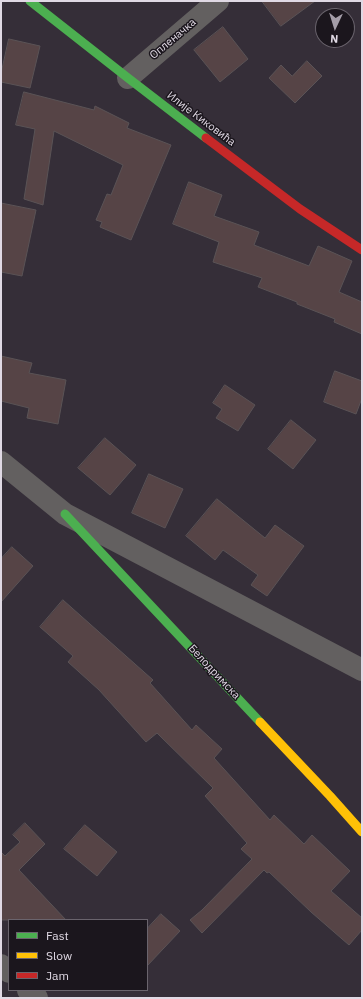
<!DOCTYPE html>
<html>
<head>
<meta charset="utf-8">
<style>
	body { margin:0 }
	#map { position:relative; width:363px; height:999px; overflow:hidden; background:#352e38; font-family:"IBM Plex Sans",sans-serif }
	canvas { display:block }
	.frame { position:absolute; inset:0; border:2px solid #e0d9e4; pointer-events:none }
	.legend { position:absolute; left:8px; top:919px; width:140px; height:72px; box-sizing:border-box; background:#1b161d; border:1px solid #6a646d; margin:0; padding:5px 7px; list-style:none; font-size:12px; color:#e0d9e4 }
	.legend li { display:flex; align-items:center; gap:8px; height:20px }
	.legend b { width:20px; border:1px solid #6a646d }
	.north { position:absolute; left:315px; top:8px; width:40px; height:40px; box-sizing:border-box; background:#1b161d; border:1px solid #6a646d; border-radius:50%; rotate:184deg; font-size:11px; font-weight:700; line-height:16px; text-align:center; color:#e0d9e4 }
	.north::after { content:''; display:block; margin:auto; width:14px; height:18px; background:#a49da8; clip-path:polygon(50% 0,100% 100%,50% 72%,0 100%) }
</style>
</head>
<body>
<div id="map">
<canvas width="363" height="999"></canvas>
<div class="frame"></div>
<ul class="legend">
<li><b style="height:5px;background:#4caf50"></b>Fast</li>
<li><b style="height:5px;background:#ffc107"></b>Slow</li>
<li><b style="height:5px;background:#c62828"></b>Jam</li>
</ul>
<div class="north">N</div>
</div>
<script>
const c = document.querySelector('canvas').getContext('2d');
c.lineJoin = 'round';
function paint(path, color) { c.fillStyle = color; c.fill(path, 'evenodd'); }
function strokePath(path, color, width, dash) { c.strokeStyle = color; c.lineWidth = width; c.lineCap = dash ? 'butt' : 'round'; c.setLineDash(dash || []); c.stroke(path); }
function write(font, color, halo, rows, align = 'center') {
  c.font = font + ' "IBM Plex Sans",sans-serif'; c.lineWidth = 3; c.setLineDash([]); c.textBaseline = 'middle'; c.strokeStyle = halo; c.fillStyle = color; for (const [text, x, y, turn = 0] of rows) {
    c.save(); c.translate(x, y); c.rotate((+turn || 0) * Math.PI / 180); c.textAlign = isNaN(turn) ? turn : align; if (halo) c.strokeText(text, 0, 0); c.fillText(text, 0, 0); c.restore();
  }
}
const building = new Path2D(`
	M262,1H315L281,26Z
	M223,27L248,59L220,82L194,50Z
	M9,39L40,46L30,88L1,82V74Z
	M307,61L322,76L295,103L269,78L281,65L292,76Z
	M24,92L94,110L95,106L129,123L127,128L171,145L131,240L100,227L102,222L96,220L107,194L111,195L123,165L54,131L43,205L24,199L35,129L16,125Z
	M189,182L222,195L214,216L259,232L254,245L309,266L318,246L352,261L339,292L362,302V334L334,322L335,319L297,304V302L258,287L262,278L213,262L219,242L173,224Z
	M1,203L36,210L22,276L1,272Z
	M1,356L32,363L29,373L66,380L58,424L27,418L29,408L1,401Z
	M335,371L362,381V398L356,414L324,402Z
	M225,385L255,405L238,431L216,418L222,409L213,403Z
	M291,420L316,440L293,469L268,449Z
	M105,438L136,465L110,495L78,468Z
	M149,474L183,489L165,528L132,513Z
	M217,499L265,538L275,525L304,546L267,596L251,585L258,575L223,550L215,560L186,536Z
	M12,547L33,566L1,602V559Z
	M63,600L153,680L150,683L192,730L196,725L222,749L214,758L270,820L274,815L304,844L312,835L350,871L331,891L362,918V930L349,945L311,912L269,872L267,873L264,870L202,933L190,920L202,910L252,859L241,849L247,843L205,796L213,788L157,733L146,742L99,690L68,662L73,656L40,627Z
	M25,823L45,844L19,870L66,920H1V852L5,856L20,842L13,835Z
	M85,825L117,852L97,876L64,849Z
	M161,914L180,931L147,966V929Z`);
paint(building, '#564446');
strokePath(building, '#5a5356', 1);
strokePath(new Path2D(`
	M128,78L218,1
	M1,462L65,514L362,670
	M1,965L9,972
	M28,990L37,998`), '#636060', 22);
strokePath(new Path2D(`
	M30,1L128,78L206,138
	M65,514L260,722`), '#4caf50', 9);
strokePath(new Path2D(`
	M260,722L330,796L362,832`), '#ffc107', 9);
strokePath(new Path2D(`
	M206,138L300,209L362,250`), '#c62828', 9);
write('11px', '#e0d9e4', '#1b161d', [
	["Опленачка",173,39,-40],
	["Илије Киковића",201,119,37],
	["Белодримска",214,672,47]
]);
</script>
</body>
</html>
